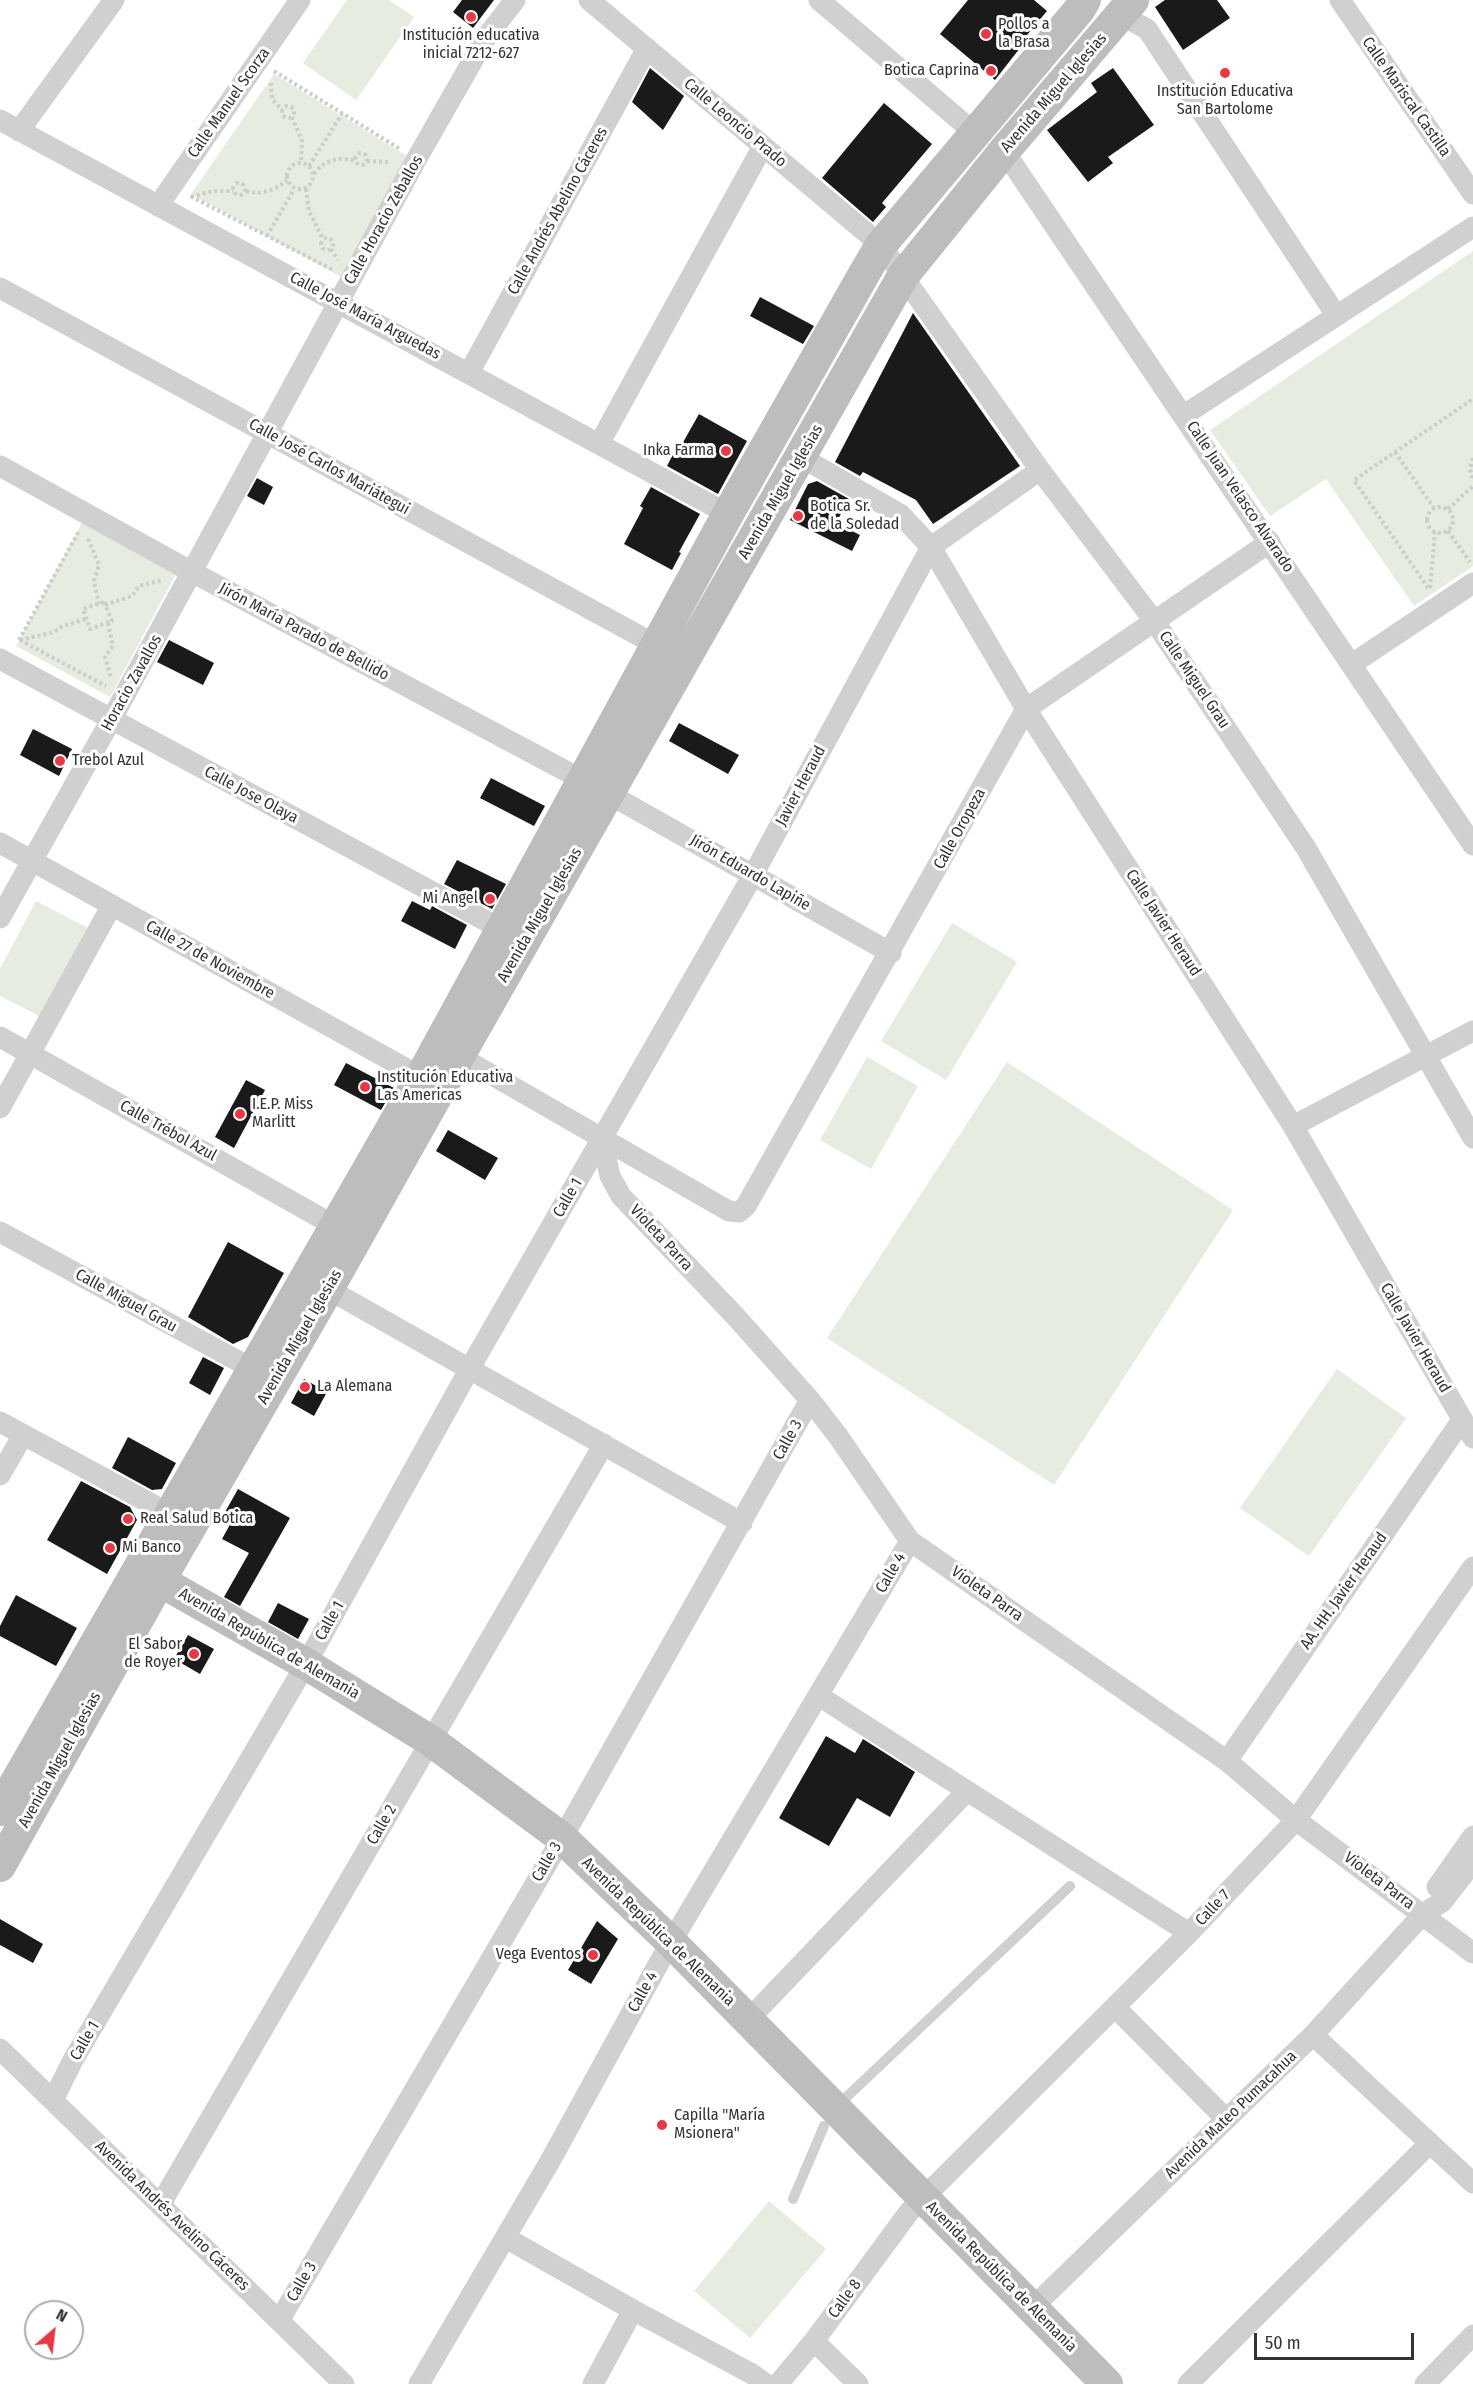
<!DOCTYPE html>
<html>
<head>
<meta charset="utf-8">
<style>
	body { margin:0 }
	#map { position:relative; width:1473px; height:2384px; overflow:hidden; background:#fff; font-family:"Fira Sans Condensed",sans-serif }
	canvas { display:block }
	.north { position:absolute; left:24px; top:2300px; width:60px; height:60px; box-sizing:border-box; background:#fff; border:2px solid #adadad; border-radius:50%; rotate:28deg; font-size:16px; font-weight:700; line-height:24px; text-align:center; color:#333 }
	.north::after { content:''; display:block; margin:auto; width:21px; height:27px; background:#e63946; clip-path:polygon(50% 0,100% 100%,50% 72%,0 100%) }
	.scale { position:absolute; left:1254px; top:2333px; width:160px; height:27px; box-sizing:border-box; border:3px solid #333; border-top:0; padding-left:8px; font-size:18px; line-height:21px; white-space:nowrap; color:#333; -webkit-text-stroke:4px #fff; paint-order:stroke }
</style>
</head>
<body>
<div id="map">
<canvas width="1473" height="2384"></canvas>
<div class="north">N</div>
<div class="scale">50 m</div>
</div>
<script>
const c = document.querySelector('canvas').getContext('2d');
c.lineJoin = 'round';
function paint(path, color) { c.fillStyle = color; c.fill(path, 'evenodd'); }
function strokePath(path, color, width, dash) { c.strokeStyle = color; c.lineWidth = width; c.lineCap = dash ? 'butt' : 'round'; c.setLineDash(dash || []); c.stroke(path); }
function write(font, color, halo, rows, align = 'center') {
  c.font = font + ' "Fira Sans Condensed",sans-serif'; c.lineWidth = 6; c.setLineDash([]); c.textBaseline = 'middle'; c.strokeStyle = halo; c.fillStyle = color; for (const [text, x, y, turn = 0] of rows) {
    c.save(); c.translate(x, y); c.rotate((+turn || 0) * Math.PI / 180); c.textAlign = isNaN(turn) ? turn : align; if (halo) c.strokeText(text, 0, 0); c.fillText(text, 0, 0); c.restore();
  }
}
paint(new Path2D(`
	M347,0H389L414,17L356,100L303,63Z
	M274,74L410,158L343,278L191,194Z
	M1473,251V566L1414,606L1326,479L1270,516L1210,430Z
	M83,521L177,572L110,697L16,646Z
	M36,901L90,929L43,1018L0,996V969Z
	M952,923L1017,962L946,1080L881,1041Z
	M867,1057L918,1086L871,1169L820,1140Z
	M1007,1062L1233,1210L1054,1485L827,1338Z
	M1337,1369L1406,1418L1309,1556L1240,1508Z
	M769,2201L826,2249L750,2338L694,2291Z`), '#e6ecdf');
paint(new Path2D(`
	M462,0H494L473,28L453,12Z
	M968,0H1034L1047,11L1018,46L1020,48L995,80L940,34Z
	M1165,0H1217L1230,18L1183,50L1155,7Z
	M650,68L684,96L663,130L632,102Z
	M1113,68L1154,125L1108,157L1113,163L1088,182L1047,130L1097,92L1091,83Z
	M884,103L932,144L882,203L886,207L873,222L822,178Z
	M760,297L814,326L803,344L750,316Z
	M913,313L1020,466L933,524L916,500L863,472L860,476L835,462Z
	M699,414L747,441L718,494L667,466L674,452L677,453Z
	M257,478L273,487L264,505L247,496Z
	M817,481L849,499L836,523L860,535L852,551L790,520L808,484Z
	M651,487L700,514L679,552L681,553L672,570L624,544L643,508L640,506Z
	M169,640L214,663L203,685L157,662Z
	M679,723L739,755L728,774L669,741Z
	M33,729L72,749L59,776L20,755Z
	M491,778L545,806L534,826L480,798Z
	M457,860L506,884L492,909L444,884Z
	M412,901L430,910L432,906L467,925L455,949L401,921Z
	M346,1063L394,1088L381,1110L334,1085Z
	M246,1080L265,1090L234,1148L215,1137Z
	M448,1130L498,1158L485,1180L436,1151Z
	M228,1242L284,1273L248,1337L233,1344L188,1317Z
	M203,1357L224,1368L210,1395L189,1383Z
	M304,1379L327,1392L314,1416L291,1403Z
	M128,1437L176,1463L162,1489L152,1490L112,1468Z
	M81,1481L130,1507L137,1520L107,1574L47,1540Z
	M238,1489L290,1518L240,1606L224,1597L249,1553L222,1539L233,1519L224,1514Z
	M16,1595L77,1628L56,1666L0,1636V1626Z
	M278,1603L309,1619L298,1639L268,1622Z
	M188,1635L214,1649L200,1674L174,1659Z
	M826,1736L855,1753L863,1739L915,1772L890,1817L857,1798L829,1846L779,1818Z
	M0,1919L43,1944L33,1963L0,1945Z
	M597,1921L618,1939L591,1984L568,1970Z`), '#1a1a1a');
strokePath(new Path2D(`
	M274,71L400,149
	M271,83L272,99L282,110
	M282 112a6 6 0 1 1 12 0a6 6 0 1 1-12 0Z
	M292,117L302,141L301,163
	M355 159a6 6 0 1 1 12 0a6 6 0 1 1-12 0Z
	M367,161L390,162
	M287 176a13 13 0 1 1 26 0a13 13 0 1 1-26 0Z
	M309,166L342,114
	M314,174C324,160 338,156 355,161
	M233 189a6 6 0 1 1 12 0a6 6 0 1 1-12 0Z
	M306,189L309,211L323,239
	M246,191C262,195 275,191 287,180
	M193,196L192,197L333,270
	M191,197L213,191H233
	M267,236L294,189
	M321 244a6 6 0 1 1 12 0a6 6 0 1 1-12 0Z
	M331,249L338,260
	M1395,452L1434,508
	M1473,458L1470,469L1473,480
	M1427 520a13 13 0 1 1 26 0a13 13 0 1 1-26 0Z
	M1448,509L1473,486
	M1448,531L1470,562
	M88,539L99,565L94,581L99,604
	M1428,588L1354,480L1473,399
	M1430,588L1435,532
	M104,602L112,621L90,629L83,609Z
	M105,605L132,596L139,586L163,580
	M108,623L113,646L105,657L111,678
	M19,640L79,531
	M20,640L106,686
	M20,640L54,632L63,626L86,619`), '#cdcdcd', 4, [3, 3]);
strokePath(new Path2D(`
	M837,2106L1070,1886
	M793,2199L824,2126`), '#d0d0d0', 10);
strokePath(new Path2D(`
	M589,0L881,245L1040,470L1155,622L1306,848L1473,1138
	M819,0L976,134
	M1340,0L1473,194
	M1121,15L1147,29L1336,315
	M0,120L728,514
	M19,131L114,0
	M1004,151L1473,845
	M158,206L300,0
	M0,288L658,646
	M469,373L647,48
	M1184,415L1473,227
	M599,444L763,146
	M801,457L900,514L931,547L1026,709L1293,1126L1473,1438
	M0,466L192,572L609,794L891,953
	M0,659L503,930
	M1352,664L1473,583
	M0,843L421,1077
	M0,918L111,720L416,160L485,39L515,0
	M0,1037L335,1226
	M459,1056L720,1206L729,1211L739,1212L746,1206L1026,709L1270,542
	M0,1108L112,905
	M1293,1126L1473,1031
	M602,1139L610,1176L621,1196L737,1318L810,1400L838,1436L910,1541L1227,1761L1296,1820L1473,1953
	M0,1232L253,1369
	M328,1289L742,1523
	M0,1422L170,1514
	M0,1475L23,1435
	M819,1696L1189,1933
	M1227,1761L1462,1420
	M1437,1887L1473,1836
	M1115,2007L1226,2119
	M748,2020L967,1791
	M1313,2035L1473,2183
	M0,2049L344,2384
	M53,2100L73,2060L306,1664L470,1368L753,875L931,547L1040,470
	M160,2205L604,1444
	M506,2238L633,2310L752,2374L766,2384
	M1032,2308L1313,2035L1423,1914L1442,1902L1473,1862
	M279,2321L568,1828L810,1400
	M814,2341L858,2384
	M419,2384L549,2163L660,1961L910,1541
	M593,2384L633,2310
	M778,2384L814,2341L909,2212L1189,1933L1296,1820L1473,1567
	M1188,2384L1430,2143
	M1425,2384L1473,2335`), '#d0d0d0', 21);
strokePath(new Path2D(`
	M141,1570L306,1664L431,1741L562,1838L671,1942L1107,2384
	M0,1810L421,1077L728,514L864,274L881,245L1079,10L1085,0
	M0,1866L160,1580L328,1289L459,1056L903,276L1004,151L1133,0`), '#bdbdbd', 32);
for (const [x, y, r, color] of [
	[471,17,6,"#e63946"],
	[986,34,6,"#e63946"],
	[991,71,6,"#e63946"],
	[1225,73,6,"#e63946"],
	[726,451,6,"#e63946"],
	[798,516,6,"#e63946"],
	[60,761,6,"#e63946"],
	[490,899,6,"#e63946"],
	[365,1087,6,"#e63946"],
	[240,1114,6,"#e63946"],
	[305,1387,6,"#e63946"],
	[128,1519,6,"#e63946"],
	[110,1548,6,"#e63946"],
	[194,1654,6,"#e63946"],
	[593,1955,6,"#e63946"],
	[662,2125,6,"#e63946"]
]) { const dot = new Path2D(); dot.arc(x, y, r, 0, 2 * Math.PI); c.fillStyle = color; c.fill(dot); strokePath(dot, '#fff', 2); }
write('16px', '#333', '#fff', [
	["Pollos a",998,25],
	["la Brasa",998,43],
	["Institución educativa",471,36,"center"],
	["inicial 7212-627",471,54,"center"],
	["Botica Caprina",979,71,"right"],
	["Institución Educativa",1225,92,"center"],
	["San Bartolome",1225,110,"center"],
	["Inka Farma",714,451,"right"],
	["Botica Sr.",810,507],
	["de la Soledad",810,525],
	["Trebol Azul",72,761],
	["Mi Angel",478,899,"right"],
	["Institución Educativa",377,1078],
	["Las Americas",377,1096],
	["I.E.P. Miss",252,1105],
	["Marlitt",252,1123],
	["La Alemana",317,1387],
	["Real Salud Botica",140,1519],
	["Mi Banco",122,1548],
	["El Sabor",182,1645,"right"],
	["de Royer",182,1663,"right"],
	["Vega Eventos",581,1955,"right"],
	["Capilla \"María",674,2116],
	["Msionera\"",674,2134]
], 'left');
write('16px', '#333', '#fff', [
	["Avenida Miguel Iglesias",1054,93,-49],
	["Calle Mariscal Castilla",1406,97,55],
	["Calle Manuel Scorza",229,103,-55],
	["Calle Leoncio Prado",735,123,40],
	["Calle Andrés Abelino Cáceres",558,211,-61],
	["Calle Horacio Zeballos",384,220,-61],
	["Calle José María Arguedas",365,316,28],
	["Calle José Carlos Mariátegui",329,467,29],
	["Avenida Miguel Iglesias",781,492,-60],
	["Calle Juan Velasco Alvarado",1240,497,56],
	["Jirón María Parado de Bellido",304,632,28],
	["Calle Miguel Grau",1194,680,56],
	["Horacio Zavallos",132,683,-61],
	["Javier Heraud",801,786,-62],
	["Calle Jose Olaya",251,795,28],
	["Calle Oropeza",960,829,-61],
	["Jirón Eduardo Lapiñe",750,873,30],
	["Avenida Miguel Iglesias",540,915,-60],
	["Calle Javier Heraud",1163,923,57],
	["Calle 27 de Noviembre",210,960,29],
	["Calle Trébol Azul",168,1131,29],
	["Calle 1",568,1198,-60],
	["Violeta Parra",661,1238,47],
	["Calle Miguel Grau",126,1301,29],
	["Avenida Miguel Iglesias",300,1337,-60],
	["Calle Javier Heraud",1415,1338,60],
	["Calle 3",788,1440,-61],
	["Calle 4",891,1573,-60],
	["AA. HH. Javier Heraud",1344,1591,-55],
	["Violeta Parra",987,1594,35],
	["Calle 1",330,1621,-61],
	["Avenida República de Alemania",269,1644,30],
	["Avenida Miguel Iglesias",60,1760,-61],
	["Calle 2",382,1825,-60],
	["Calle 3",547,1862,-60],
	["Violeta Parra",1379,1881,37],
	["Calle 7",1213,1908,-47],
	["Avenida República de Alemania",658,1932,44],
	["Calle 4",643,1992,-61],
	["Calle 1",85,2041,-60],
	["Avenida Mateo Pumacahua",1231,2115,-44],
	["Avenida Andrés Avelino Cáceres",172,2216,44],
	["Avenida República de Alemania",1001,2277,45],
	["Calle 3",302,2282,-60],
	["Calle 8",845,2299,-54]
]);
</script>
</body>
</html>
